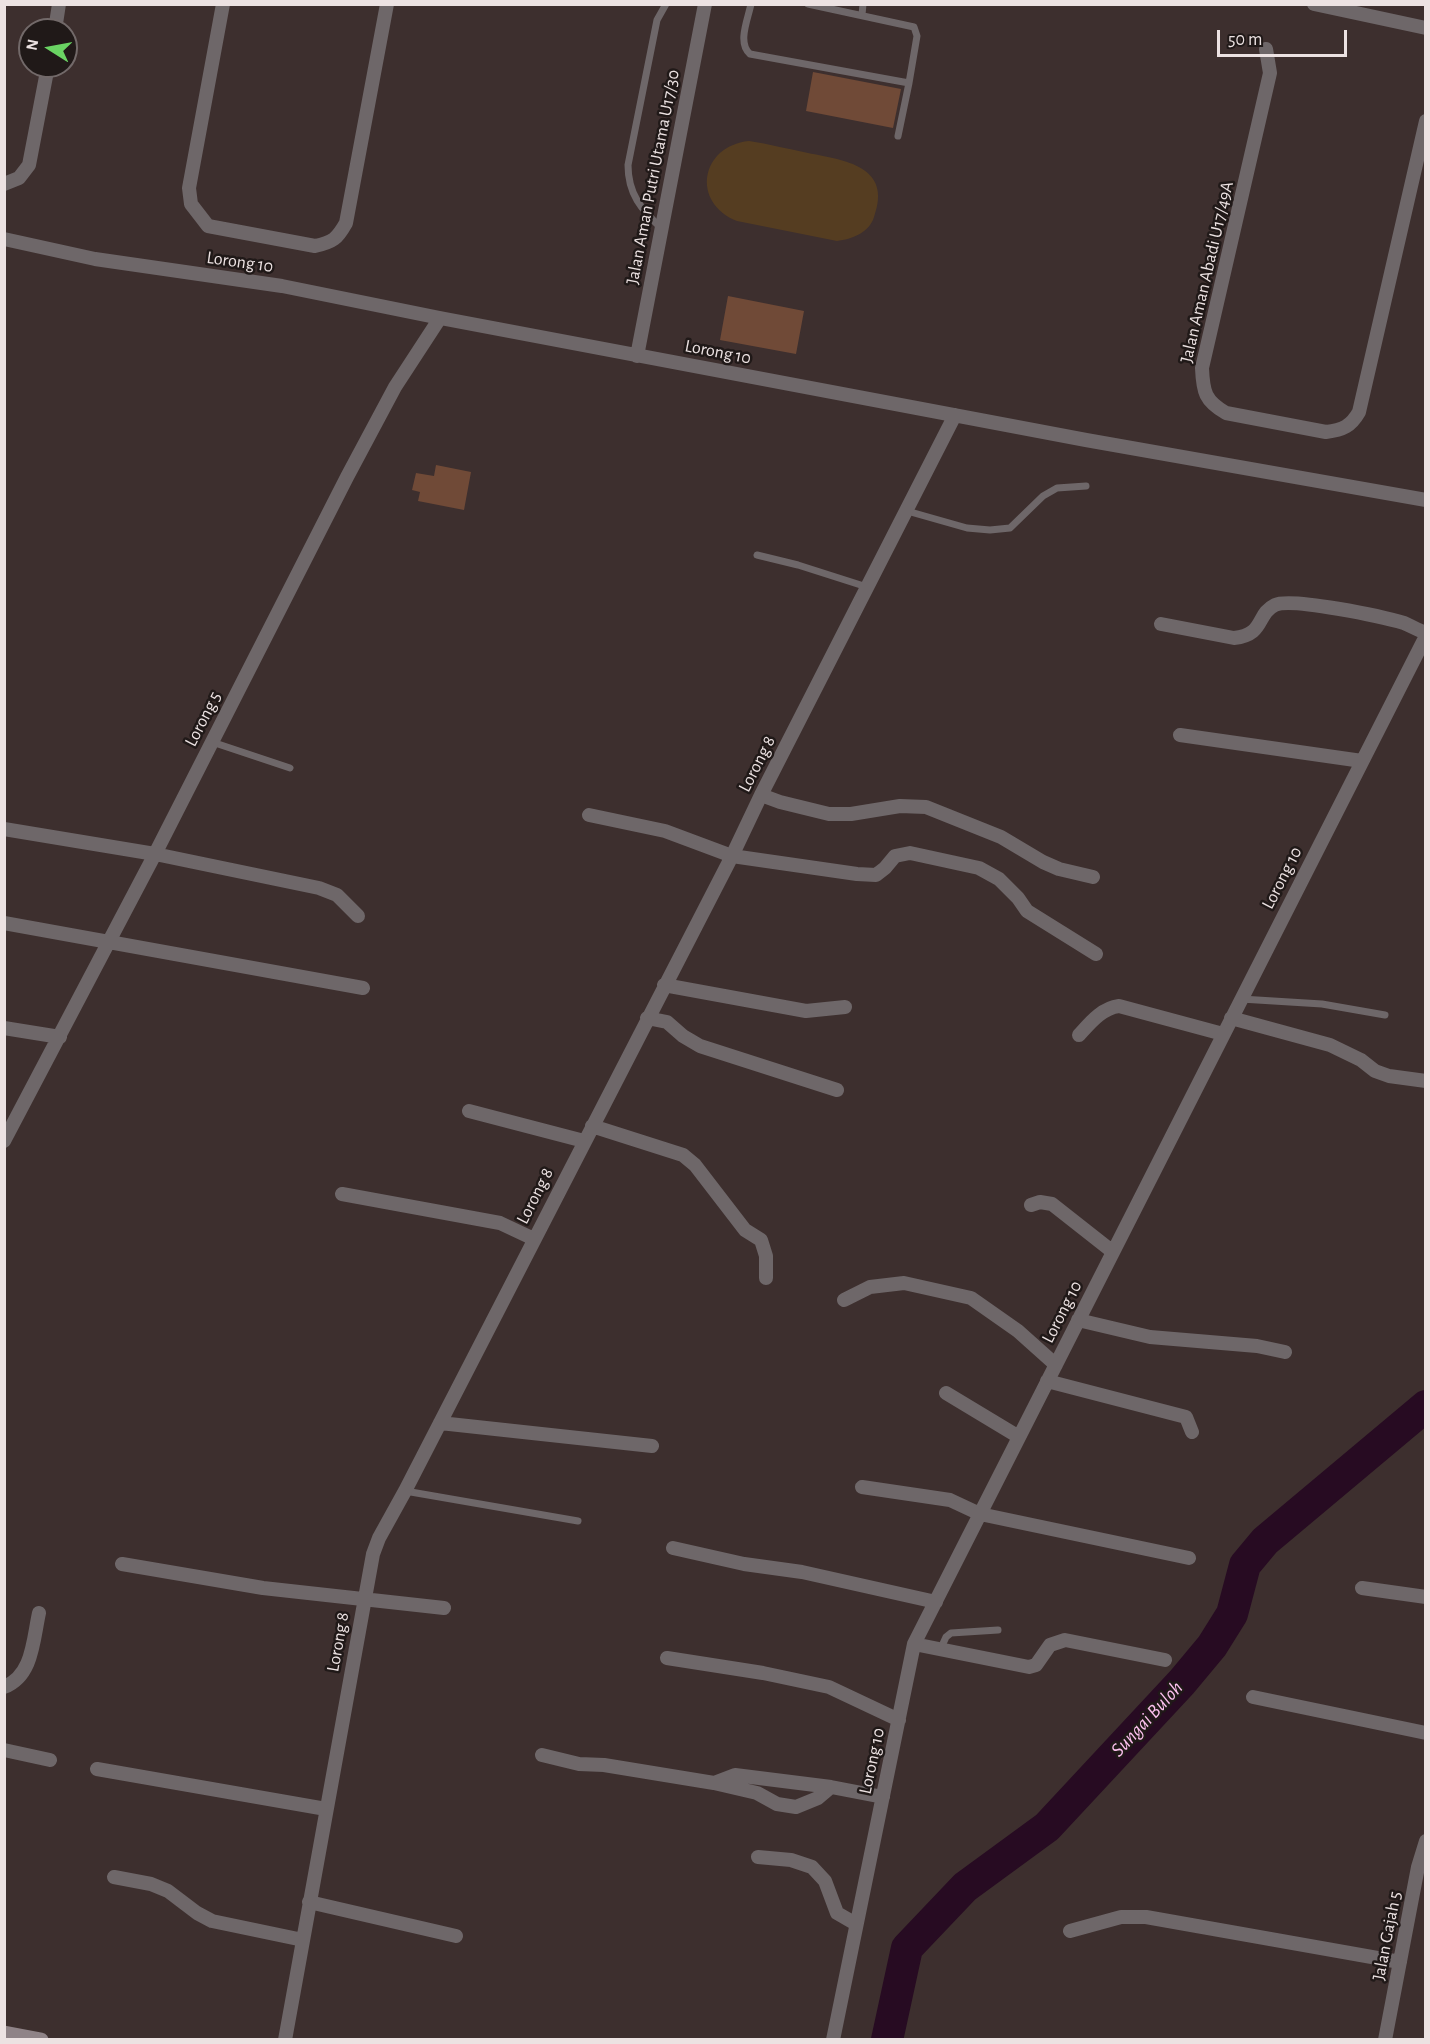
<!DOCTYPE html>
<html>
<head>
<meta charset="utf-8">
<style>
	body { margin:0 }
	#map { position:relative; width:1430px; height:2044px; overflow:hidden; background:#3d2f2e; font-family:"Alegreya Sans",sans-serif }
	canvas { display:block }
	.frame { position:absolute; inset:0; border:6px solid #ece2e2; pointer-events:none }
	.north { position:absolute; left:18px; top:18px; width:60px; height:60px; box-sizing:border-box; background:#201918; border:2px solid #726969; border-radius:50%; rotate:281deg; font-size:16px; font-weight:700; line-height:24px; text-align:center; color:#ece2e2 }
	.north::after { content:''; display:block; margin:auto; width:21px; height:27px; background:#6ad363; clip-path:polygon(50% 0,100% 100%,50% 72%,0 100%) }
	.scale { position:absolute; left:1217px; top:30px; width:130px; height:27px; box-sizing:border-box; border:3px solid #ece2e2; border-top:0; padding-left:8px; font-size:18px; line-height:21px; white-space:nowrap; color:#ece2e2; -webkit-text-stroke:4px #201918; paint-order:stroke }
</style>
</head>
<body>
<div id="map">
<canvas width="1430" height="2044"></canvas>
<div class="frame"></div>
<div class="north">N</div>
<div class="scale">50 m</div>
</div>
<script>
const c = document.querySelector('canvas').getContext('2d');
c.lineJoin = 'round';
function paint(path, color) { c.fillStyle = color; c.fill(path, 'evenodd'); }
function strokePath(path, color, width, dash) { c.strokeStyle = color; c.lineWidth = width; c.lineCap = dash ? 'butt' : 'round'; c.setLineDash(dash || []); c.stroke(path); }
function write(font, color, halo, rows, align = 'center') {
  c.font = font + ' "Alegreya Sans",sans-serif'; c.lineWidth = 5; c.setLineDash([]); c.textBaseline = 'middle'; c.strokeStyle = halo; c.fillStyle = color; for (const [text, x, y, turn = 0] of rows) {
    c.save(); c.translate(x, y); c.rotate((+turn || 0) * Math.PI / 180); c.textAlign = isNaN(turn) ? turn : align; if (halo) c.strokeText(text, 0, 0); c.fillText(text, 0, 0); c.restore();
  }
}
paint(new Path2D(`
	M749,141C769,144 788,149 808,153C844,160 893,166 874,217C869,233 852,239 837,241L737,221C691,203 700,146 749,141Z`), '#553d21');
strokePath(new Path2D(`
	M887,2040L907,1948L965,1887L1047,1827L1182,1682L1212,1646L1232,1614L1245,1565L1265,1541L1426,1406`), '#270b22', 32);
paint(new Path2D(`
	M813,72L901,89L893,128L806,111Z
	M728,296L804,311L796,354L720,340Z
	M436,465L471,472L464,510L418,501L420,492L412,490L416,473L434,476Z`), '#704a37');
strokePath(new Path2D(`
	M751,4C748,19 737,43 750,54L909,83L917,36L914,27L808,4
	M862,15L863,4
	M898,136L909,83
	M662,229C641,209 628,194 628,165L657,20L666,4
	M907,511L967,528L990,530L1010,528L1043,496L1057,488L1086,486
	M757,555L798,565L867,587
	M212,742L290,768
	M1241,999L1322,1004L1385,1015
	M405,1491L578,1521
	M941,1648L946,1637L951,1633L998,1630`), '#6e6769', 7);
strokePath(new Path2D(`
	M223,4L189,188L191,204L208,226L315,246C333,242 337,239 346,223L387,4
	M1314,4L1426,28
	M55,30L59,4
	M1266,49L1270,73L1202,368C1203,392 1205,401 1226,413L1326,432C1343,430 1351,426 1359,412L1426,121
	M4,184L19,178L29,165L48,66
	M4,239L95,259L282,286L440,318L1086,440L1426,500
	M637,356L705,4
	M1161,624L1234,638C1265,635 1256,614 1275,605C1291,597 1384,617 1404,623C1411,626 1418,630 1426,633
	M1180,735L1362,761
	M761,795L780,802L829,814H851L900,806L926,807L1001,837L1043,862L1059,869L1093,877
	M589,815L665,831L732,856L857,874L876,875L885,868L895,856L910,853L979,868L999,879L1018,898L1027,911L1096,954
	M4,829L155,854L319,888L337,895L358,916
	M4,923L363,988
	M664,985L806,1011L845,1007
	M647,1018L667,1022L683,1036L700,1046L837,1090
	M1231,1018L1330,1045L1361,1060L1375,1071L1389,1076L1426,1081
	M4,1028L60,1037
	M1079,1035C1090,1023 1102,1008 1119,1006L1223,1034
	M469,1111L584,1141
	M592,1126L683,1155L695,1165L745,1230L761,1240L766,1256V1278
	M4,1141L155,854L347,477L395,387L440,318
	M342,1194L500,1223L534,1239
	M1031,1205L1040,1202L1052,1204L1113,1252
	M844,1300L870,1287L904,1283L971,1298L1018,1331L1056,1365
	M1078,1320L1150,1337L1257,1346L1285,1352
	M1047,1381L1186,1417L1192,1432
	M946,1393L1019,1437
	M440,1423L652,1446
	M862,1487L950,1500L980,1514L1189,1558
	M673,1548L744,1564L802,1572L936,1602
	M122,1564L263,1588L444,1608
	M1362,1588L1426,1597
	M914,1644L1029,1667L1036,1665L1050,1645L1065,1640L1165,1660
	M667,1658L763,1673L829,1687L899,1720
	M4,1687C33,1676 33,1640 39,1613
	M1253,1697L1426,1733
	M4,1750L50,1760
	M542,1755L579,1764L604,1765L714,1783L735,1775L831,1787L883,1797
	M97,1769L326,1809
	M714,1783L757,1793L777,1804L796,1807L818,1798L831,1787
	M758,1857L791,1860L812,1867L825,1881L837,1913L856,1924
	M114,1877L151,1884L168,1891L197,1913L212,1921L303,1940
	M309,1902L456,1936
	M1070,1931L1121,1917H1146L1400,1962
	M285,2040L373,1554L379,1538L405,1491L732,856L761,795L955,415
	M833,2040L914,1644L1426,636
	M1385,2040L1418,1867L1426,1841`), '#6e6769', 14);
strokePath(new Path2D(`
	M4,2033L41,2040`), '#8f8387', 15);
write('18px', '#ece2e2', '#201918', [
	["Jalan Aman Putri Utama U17/30",653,177,-79],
	["Lorong 10",240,262,8],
	["Jalan Aman Abadi U17/49A",1207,272,-77],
	["Lorong 10",718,352,11],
	["Lorong 5",203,719,-63],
	["Lorong 8",757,764,-63],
	["Lorong 10",1282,878,-63],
	["Lorong 8",535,1196,-63],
	["Lorong 10",1062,1312,-63],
	["Lorong 8",338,1642,-80],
	["Lorong 10",872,1761,-78],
	["Jalan Gajah 5",1387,1936,-79]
]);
write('italic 20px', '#fdc1ef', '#201918', [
	["Sungai Buloh",1147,1719,-47]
]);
</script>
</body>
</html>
